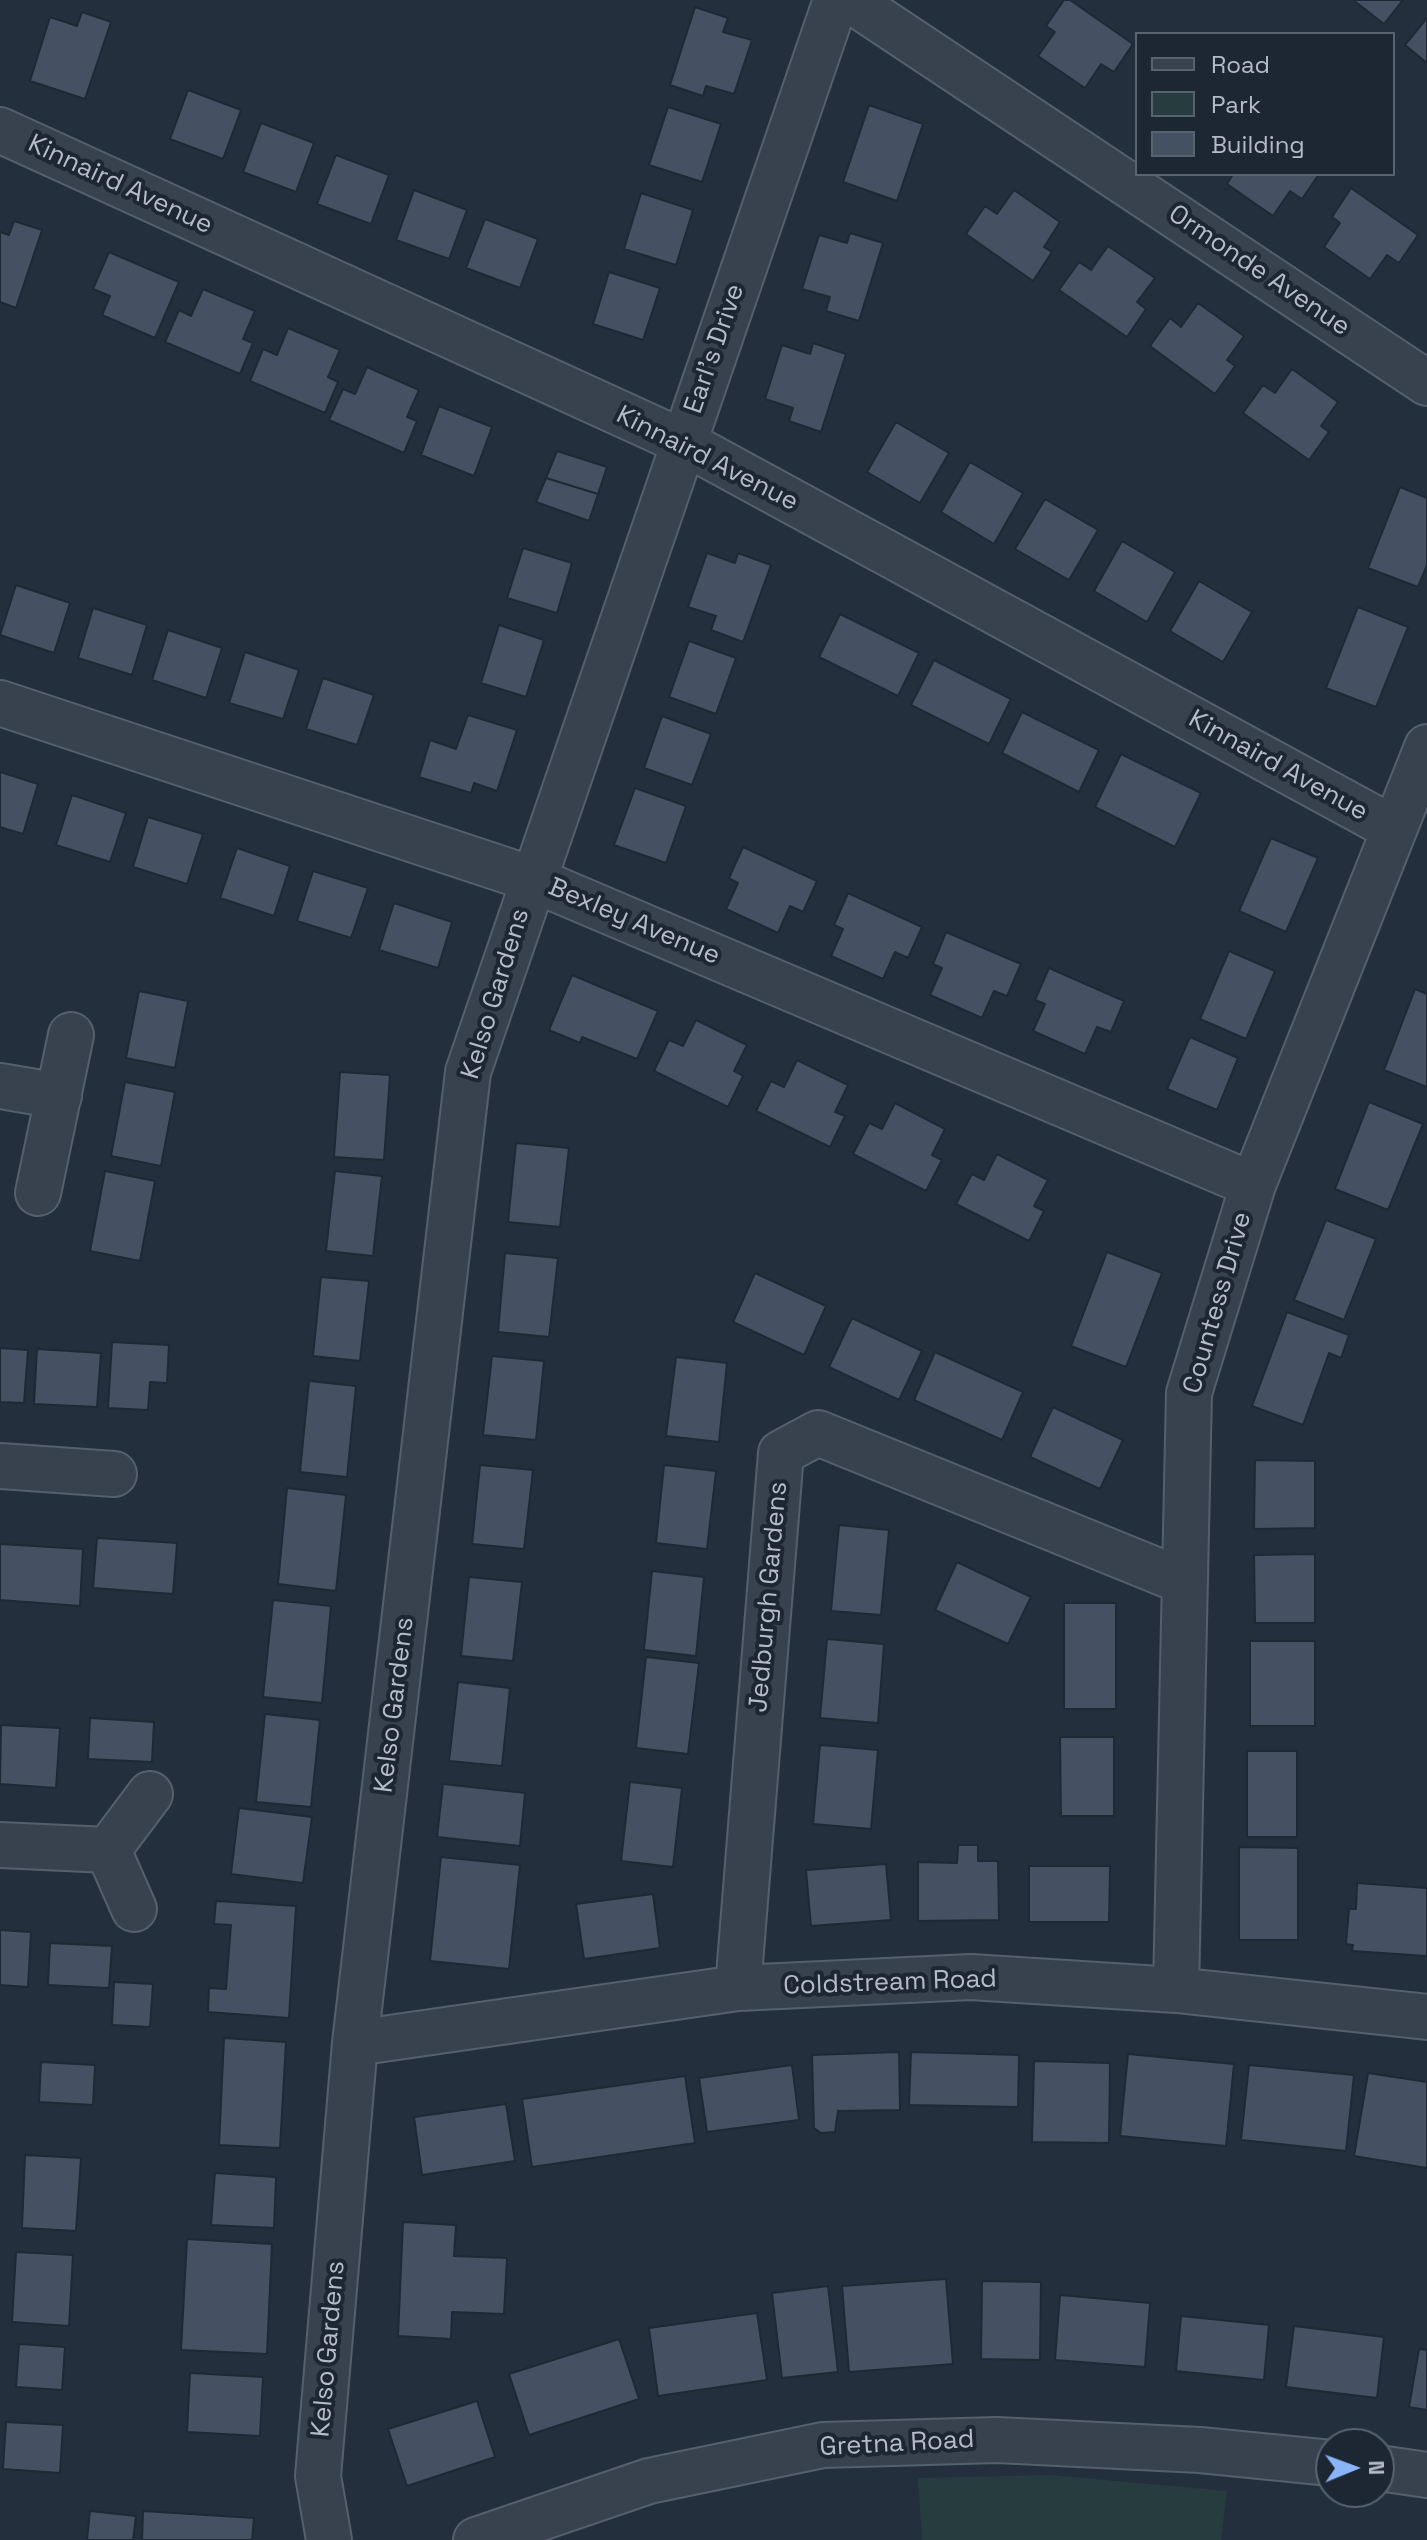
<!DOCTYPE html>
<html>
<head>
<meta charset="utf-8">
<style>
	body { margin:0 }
	#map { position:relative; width:1427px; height:2540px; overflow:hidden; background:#242f3e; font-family:"Space Grotesk",sans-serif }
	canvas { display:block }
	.legend { position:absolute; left:1135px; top:32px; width:260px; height:144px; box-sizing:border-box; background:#1d2633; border:2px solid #59626f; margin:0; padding:10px 14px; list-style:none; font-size:24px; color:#b4bcc9 }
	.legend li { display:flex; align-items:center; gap:16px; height:40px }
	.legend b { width:40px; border:2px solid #59626f }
	.north { position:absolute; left:1315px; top:2428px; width:80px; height:80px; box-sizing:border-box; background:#1d2633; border:2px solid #59626f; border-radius:50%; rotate:89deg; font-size:22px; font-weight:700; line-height:32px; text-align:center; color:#b4bcc9 }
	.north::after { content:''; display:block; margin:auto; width:28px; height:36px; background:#8ab4f8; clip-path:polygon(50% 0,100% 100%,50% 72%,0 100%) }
</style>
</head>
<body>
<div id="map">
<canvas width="1427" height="2540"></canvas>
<ul class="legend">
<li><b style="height:10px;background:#38414e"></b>Road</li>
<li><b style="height:22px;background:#263c3f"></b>Park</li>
<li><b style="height:22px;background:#455162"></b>Building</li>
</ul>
<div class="north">N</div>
</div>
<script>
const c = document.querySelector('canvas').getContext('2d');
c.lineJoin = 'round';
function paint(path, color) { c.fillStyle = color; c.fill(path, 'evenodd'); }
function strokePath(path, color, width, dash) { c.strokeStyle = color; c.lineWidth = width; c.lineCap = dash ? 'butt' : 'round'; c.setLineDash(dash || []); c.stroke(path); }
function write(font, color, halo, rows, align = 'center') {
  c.font = font + ' "Space Grotesk",sans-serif'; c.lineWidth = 8; c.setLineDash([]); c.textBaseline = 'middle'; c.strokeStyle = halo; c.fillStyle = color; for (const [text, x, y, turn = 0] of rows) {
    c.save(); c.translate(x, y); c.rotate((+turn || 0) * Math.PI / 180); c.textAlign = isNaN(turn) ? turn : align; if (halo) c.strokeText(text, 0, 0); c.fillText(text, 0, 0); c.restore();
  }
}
paint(new Path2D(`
	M1050,2475L1227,2491L1221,2540H922L918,2478Z`), '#263c3f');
const building = new Path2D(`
	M1064,0H1070L1133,44L1114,72L1101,64L1085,88L1038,56L1055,32L1046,26Z
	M1353,0H1403L1384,24Z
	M695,7L728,18L723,32L752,40L734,94L706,86L703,96L670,85Z
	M82,12L111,22L85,99L30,81L50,17L77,26Z
	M1427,18V63L1405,45Z
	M188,90L241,110L223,159L170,139Z
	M869,105L923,124L897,201L843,182Z
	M668,107L721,124L702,182L649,165Z
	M261,123L314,143L296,192L243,172Z
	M336,155L389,175L371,224L317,204Z
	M1233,174H1319L1302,199L1290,191L1273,216L1227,184Z
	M1351,188L1418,235L1399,263L1387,255L1370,279L1324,247L1340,223L1332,217Z
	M414,190L467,210L449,259L396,240Z
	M1014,190L1060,222L1044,247L1052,252L1033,281L966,234L985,206L997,214Z
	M641,193L693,210L676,265L624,249Z
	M485,219L538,239L520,288L466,268Z
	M14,221L42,230L16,308L0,302V232L9,235Z
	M850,233L883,243L859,321L826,311L830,297L802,289L819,235L847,243Z
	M1108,246L1155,278L1137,302L1146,309L1127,337L1059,290L1079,262L1091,270Z
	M109,252L179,282L155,338L102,315L110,296L93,289Z
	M609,272L660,288L643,340L593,324Z
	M203,289L255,311L243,339L253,343L240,374L165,342L179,310L191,316Z
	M1198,303L1244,336L1227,360L1235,366L1215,394L1150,346L1170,318L1181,327Z
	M288,328L340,350L328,377L338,382L325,413L250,381L263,349L277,355Z
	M813,343L846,354L821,432L789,421L793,408L765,399L782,345L810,354Z
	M367,367L419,390L407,417L417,421L404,453L329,420L343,389L355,394Z
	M1292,369L1338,402L1321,426L1329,432L1309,460L1243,413L1263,385L1275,393Z
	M439,406L492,427L474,476L421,455Z
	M896,422L949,453L920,503L867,472Z
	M557,451L607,467L598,494L546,478Z
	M970,462L1023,493L994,544L941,512Z
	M546,478L598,494L589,521L536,502Z
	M1400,487L1427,498V565L1418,587L1368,568Z
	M1045,499L1098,530L1069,580L1015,549Z
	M1122,541L1175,572L1147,622L1094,591Z
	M523,548L572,563L557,613L507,598Z
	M707,553L735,563L738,553L771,565L743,642L711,630L716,616L688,607Z
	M1199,581L1252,612L1223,662L1170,631Z
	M16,585L70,603L54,653L0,635Z
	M1358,607L1408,627L1376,707L1326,688Z
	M93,608L147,625L132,675L78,658Z
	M840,614L919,653L898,696L819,657Z
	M499,625L544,640L526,697L481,683Z
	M168,630L222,648L206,698L152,680Z
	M689,641L736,658L716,714L669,697Z
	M245,652L299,670L283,719L229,703Z
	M934,660L1011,699L989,744L911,705Z
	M323,678L374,695L357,745L306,729Z
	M1022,712L1099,750L1079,792L1002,753Z
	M468,715L517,730L497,791L474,783L471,793L419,777L430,740L456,749Z
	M662,716L711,734L692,785L644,768Z
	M1121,754L1201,793L1175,847L1095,807Z
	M0,772L38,784L23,834L0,827Z
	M635,788L686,806L666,863L614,845Z
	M72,795L126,813L110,862L56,845Z
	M148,817L203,834L187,884L133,867Z
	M1271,838L1318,858L1286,932L1239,911Z
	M743,847L817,881L803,912L790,906L778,933L726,909L738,883L729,878Z
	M237,848L290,866L274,916L220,898Z
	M313,871L368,888L351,938L297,921Z
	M848,893L922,927L908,958L895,952L883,979L831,956L843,929L834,925Z
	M394,903L452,922L438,968L379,950Z
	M946,932L1021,964L1007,996L994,991L982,1018L930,995L942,968L933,964Z
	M1229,951L1275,971L1246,1039L1200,1019Z
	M1049,968L1124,1001L1111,1032L1097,1027L1085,1054L1033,1031L1045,1004L1035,1000Z
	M572,975L658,1011L637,1059L582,1037L580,1043L549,1030Z
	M1415,989L1427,994V1087L1384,1070Z
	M139,991L188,1001L175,1068L126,1058Z
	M696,1020L747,1045L734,1071L743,1076L728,1107L654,1071L669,1040L683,1046Z
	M1190,1037L1238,1058L1217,1110L1167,1089Z
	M797,1060L848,1085L835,1112L845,1116L830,1147L756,1111L771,1081L784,1087Z
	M340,1072L390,1075L384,1160L334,1157Z
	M125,1082L175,1092L161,1166L111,1156Z
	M1369,1102L1423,1124L1388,1210L1335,1189Z
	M895,1103L945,1129L932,1155L942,1160L926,1191L853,1154L869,1123L882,1129Z
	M516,1143L569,1148L560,1227L508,1222Z
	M997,1154L1048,1180L1034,1206L1044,1211L1029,1241L956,1204L972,1174L984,1180Z
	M105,1171L155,1181L140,1261L90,1251Z
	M335,1171L382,1176L373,1256L326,1251Z
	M1326,1220L1376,1239L1344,1320L1294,1300Z
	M1107,1252L1162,1273L1126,1367L1071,1346Z
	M505,1253L558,1258L549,1337L498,1332Z
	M755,1273L826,1306L804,1355L733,1322Z
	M321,1277L369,1281L360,1361L313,1356Z
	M1287,1312L1349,1335L1341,1358L1329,1353L1303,1425L1252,1406Z
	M852,1318L922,1351L899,1400L829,1367Z
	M112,1342L169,1345L167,1383L150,1382L148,1410L108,1408Z
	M0,1348L28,1350L24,1403L0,1402Z
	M37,1349L101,1353L97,1407L34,1404Z
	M935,1352L1023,1392L1002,1440L914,1400Z
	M492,1356L544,1361L536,1440L483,1435Z
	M676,1357L727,1363L719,1442L666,1436Z
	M309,1381L356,1386L347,1477L300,1472Z
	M1053,1407L1123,1440L1100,1489L1030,1457Z
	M1255,1460L1315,1461V1528L1254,1529Z
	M480,1465L533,1470L524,1549L472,1544Z
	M664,1465L716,1471L707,1549L656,1543Z
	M287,1488L346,1495L336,1591L278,1584Z
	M839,1525L889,1530L881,1615L831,1611Z
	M97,1538L177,1543L173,1594L93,1588Z
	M0,1544L83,1549L80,1606L0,1600Z
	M1315,1554V1623H1255L1254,1555Z
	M957,1562L1031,1597L1008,1644L935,1610Z
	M652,1571L704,1577L696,1656L644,1650Z
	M469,1577L522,1582L513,1661L461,1656Z
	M273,1600L331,1606L322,1703L263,1697Z
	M1064,1603H1116V1709H1064Z
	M827,1639L884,1644L878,1723L820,1718Z
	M1250,1641H1315V1726H1250Z
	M646,1657L699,1663L688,1754L636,1748Z
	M458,1682L510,1688L502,1766L449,1761Z
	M265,1714L320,1720L311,1807L256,1802Z
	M90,1718L154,1722L152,1762L88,1759Z
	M1,1725L60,1728L56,1788L0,1784Z
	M1060,1737H1114V1816H1061Z
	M820,1745L878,1750L871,1829L813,1824Z
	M1247,1751H1297V1837H1247Z
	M630,1782L682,1788L673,1867L621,1861Z
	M443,1784L525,1793L520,1846L437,1837Z
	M239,1808L312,1817L303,1883L231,1874Z
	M958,1845H978V1861H998L999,1920L918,1921V1862L957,1863Z
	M1239,1847L1298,1848V1940H1239Z
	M441,1857L520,1865L509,1969L430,1961Z
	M886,1864L891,1920L811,1926L806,1870Z
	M1029,1866H1110L1109,1922H1029Z
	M1357,1883L1427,1888V1956L1352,1951L1353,1945L1346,1944L1349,1909H1356Z
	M653,1894L660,1948L584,1959L576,1904Z
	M216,1901L296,1906L289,2018L208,2012L209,1988L226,1989L231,1925L214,1924Z
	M0,1930L31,1932L28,1987L0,1985Z
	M50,1943L112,1946L109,1988L48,1985Z
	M114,1982L153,1984L150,2027L112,2025Z
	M224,2038L286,2042L280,2148L219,2145Z
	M899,2052L900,2110L838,2111L835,2132L821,2133L814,2128L812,2055Z
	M911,2052L1019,2055L1018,2107L909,2105Z
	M1128,2054L1234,2064L1226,2146L1120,2136Z
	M1034,2061L1110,2063L1109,2143L1032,2142Z
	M41,2062L95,2065L93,2105L39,2102Z
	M792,2065L799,2120L707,2132L699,2078Z
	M1249,2065L1354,2075L1346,2151L1241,2140Z
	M1368,2073L1427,2082V2168L1354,2156Z
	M685,2076L695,2143L532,2167L522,2099Z
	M506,2104L515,2161L422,2175L414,2117Z
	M25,2155L81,2158L76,2231L22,2228Z
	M215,2173L276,2177L274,2228L211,2225Z
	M403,2222L456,2225L454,2256L507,2258L504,2314L452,2312L451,2339L398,2336Z
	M187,2239L272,2244L267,2354L181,2350Z
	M16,2252L73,2255L69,2326L12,2322Z
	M946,2279L953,2364L849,2372L842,2286Z
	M982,2281L1041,2282L1040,2360L981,2359Z
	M828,2286L838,2372L782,2378L772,2293Z
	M1060,2295L1150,2303L1145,2367L1055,2360Z
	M757,2313L767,2380L658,2396L649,2328Z
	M1181,2316L1269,2325L1264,2380L1176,2371Z
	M1294,2326L1384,2337L1377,2398L1286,2387Z
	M619,2339L639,2399L529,2435L509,2374Z
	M19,2344L65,2347L62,2390L16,2387Z
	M1419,2349L1427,2350V2410L1409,2407Z
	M190,2373L263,2377L260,2436L187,2432Z
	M477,2401L495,2457L407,2486L388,2429Z
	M6,2422L63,2425L60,2473L3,2469Z
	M90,2511L136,2516L133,2540H87Z
	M143,2511L254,2518L252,2540H142Z`);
paint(building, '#455162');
strokePath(building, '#1f2835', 2);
const minor = new Path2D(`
	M850,0L1427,383
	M0,130L683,442L1394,829
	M0,703L532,879L1253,1185
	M0,1086L59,1096
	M38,1193L71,1035
	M0,1466L114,1474
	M0,1845L108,1850
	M134,1909L108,1850L150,1794
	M738,1988L781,1453L818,1433L1185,1582
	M1176,1990L1189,1393L1253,1185L1427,747
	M355,2043L738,1988L971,1977L1176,1990L1427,2017
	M1379,2468L1427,2475
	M329,2540L318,2476L355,2043L468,1072L836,0
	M476,2540L649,2481L823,2445L997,2440L1200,2450L1331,2463`);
strokePath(minor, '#565f6c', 48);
strokePath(minor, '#38414e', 44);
write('26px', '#b4bcc9', '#1d2633', [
	["Kinnaird Avenue",120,185,25],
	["Ormonde Avenue",1259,271,34],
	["Earl's Drive",715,349,-71],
	["Kinnaird Avenue",707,459,27],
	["Kinnaird Avenue",1278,766,29],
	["Bexley Avenue",634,922,23],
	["Kelso Gardens",496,994,-73],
	["Countess Drive",1218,1303,-74],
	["Jedburgh Gardens",769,1597,-85],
	["Kelso Gardens",395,1705,-83],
	["Coldstream Road",890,1983,-2],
	["Kelso Gardens",329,2349,-85],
	["Gretna Road",897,2444,-3]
]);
</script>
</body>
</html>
